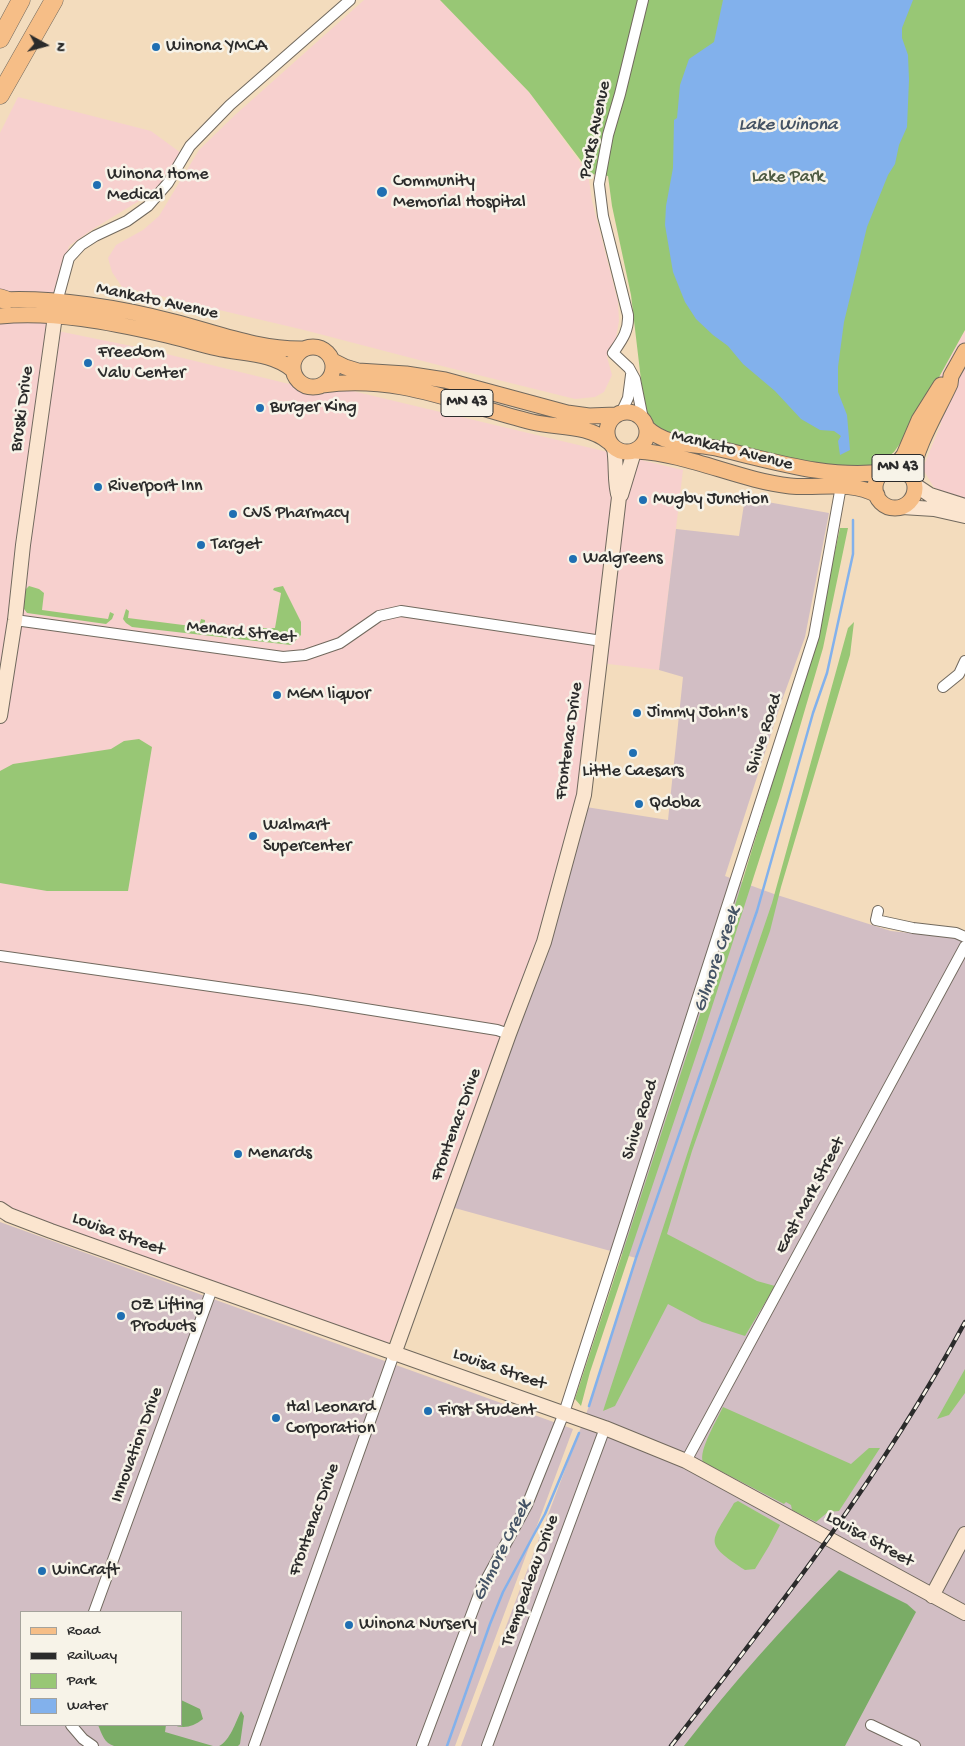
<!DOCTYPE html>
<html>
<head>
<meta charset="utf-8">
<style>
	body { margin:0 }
	#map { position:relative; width:965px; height:1746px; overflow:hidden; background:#f3dcbd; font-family:"Gochi Hand",sans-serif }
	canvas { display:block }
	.legend { position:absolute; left:20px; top:1611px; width:162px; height:115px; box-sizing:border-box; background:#f7f3e8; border:1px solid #a5a39c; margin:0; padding:6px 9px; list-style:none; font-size:15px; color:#2b2b2b }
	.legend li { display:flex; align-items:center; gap:10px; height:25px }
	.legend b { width:25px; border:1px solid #a5a39c }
	.north { position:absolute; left:20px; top:20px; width:50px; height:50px; -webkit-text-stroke:4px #f7f3e8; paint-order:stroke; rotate:97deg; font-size:14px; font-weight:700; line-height:20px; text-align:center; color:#2b2b2b }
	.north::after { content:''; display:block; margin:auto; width:18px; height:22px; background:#2b2b2b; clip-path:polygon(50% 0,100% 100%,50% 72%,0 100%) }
</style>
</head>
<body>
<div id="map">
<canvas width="965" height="1746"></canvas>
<ul class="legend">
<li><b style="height:6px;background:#f6be87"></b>Road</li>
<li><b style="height:6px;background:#2b2b2b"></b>Railway</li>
<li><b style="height:14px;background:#98c775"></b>Park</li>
<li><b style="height:14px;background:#82b1ec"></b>Water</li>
</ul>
<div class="north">N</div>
</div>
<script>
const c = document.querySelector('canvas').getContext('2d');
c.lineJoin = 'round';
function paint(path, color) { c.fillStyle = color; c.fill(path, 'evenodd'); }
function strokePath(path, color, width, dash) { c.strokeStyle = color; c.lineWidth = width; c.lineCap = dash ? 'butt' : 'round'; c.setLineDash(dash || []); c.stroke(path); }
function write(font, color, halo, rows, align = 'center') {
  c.font = font + ' "Gochi Hand",sans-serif'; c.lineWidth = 5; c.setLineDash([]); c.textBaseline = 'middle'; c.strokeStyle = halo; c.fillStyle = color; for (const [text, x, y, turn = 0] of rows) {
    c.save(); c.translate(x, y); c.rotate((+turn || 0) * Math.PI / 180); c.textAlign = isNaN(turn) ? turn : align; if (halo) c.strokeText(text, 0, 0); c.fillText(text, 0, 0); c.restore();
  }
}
paint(new Path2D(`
	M364,0H440L529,92L588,173L592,201L618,302L619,321L616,338L607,357L612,375L604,392L595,397L575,399L446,367L304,330L122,287L112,272L108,258L116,245L143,230L159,216L199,150L235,115Z
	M18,97L151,131L181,153L157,190L93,229L69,246L48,329L146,349L285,383L325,391L340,388L683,470L659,670L600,663L584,795L509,1034L386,1350L0,1209V133Z
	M965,330V503L944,495L933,486L924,471V465L941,424L930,395Z`), '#f7d0ce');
paint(new Path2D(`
	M745,498L829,513L805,637L781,703L725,876L774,894L891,931L965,939V1746H461L589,1406L636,1258L451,1207L586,807L668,820L683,677L659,670L676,529L739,536Z
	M0,1222L573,1429L455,1746H0ZM21,1612H181V1725H21Z`), '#d2bec4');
paint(new Path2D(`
	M440,0H965V330L911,428L894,452L880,464L862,470L830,468L663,432L654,426L647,416L641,380L631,295L612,206L608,176L591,174L529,92Z
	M840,528H848L823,648L779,798L702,1038L590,1372L581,1406L575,1399L729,925L816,640Z
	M29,586L39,589L44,593L42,610L108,619L110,612L114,614L112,619L106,624L27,613L22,606L25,590Z
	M283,586L301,622V635L291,645L132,627L126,623L123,619L126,609L129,611L128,618L199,627L201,619L205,620V628L262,634L263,628H275L281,593L273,590L274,588Z
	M854,622L850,655L781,887L770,931L692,1151L667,1234L757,1281L775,1286L745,1336L702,1322L668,1304L615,1406L603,1411L697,1124L772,903L848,628Z
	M139,739L152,747L128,891H47L0,883V771L13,764L111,749L124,741Z
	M965,1369V1393L949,1415L937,1419Z
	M723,1407L851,1464L869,1448H880L839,1511L828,1512L816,1522L792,1510L791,1505L786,1502L784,1504L703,1462C698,1451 718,1418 723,1407Z
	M738,1501L780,1525L769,1546L755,1569L745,1570C702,1542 711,1543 734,1503Z`), '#98c775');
paint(new Path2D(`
	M839,1570L907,1604L916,1612L845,1746H684C732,1684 784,1626 839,1570Z
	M181,1700L200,1709L203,1719C193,1727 184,1729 173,1725H181Z
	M241,1711L244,1716L240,1744L238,1746H219C230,1741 236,1721 241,1711Z
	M98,1725H166L165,1732L213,1746H114C104,1743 102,1734 98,1725Z`), '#7aac66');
paint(new Path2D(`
	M723,0H913L902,28V38L908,55L909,80L907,127L899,145L895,164L888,175L867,227L844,322L838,367V392L847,415L850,450L840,455L838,441L841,436L834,431L820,430L801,419L775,391L743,364L728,346L713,335L696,319L685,302L673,272L665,225L666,206L673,168L674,120L677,118L680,85L689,59L714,42Z`), '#82b1ec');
strokePath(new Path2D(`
	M589,1406L636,1258L757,911L813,713L827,673L853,554V520
	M447,1746L490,1624L503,1592L545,1514L579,1433`), '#82b1ec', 2.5);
const street = new Path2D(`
	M52,305L57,302L69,258L81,245L95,236L127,221L148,206L168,183L190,146L230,105L350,0
	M621,413L628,398L631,375
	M643,419L635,379L629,368L613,353C622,340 629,331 628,315L603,216L599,184L608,135L620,94L643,0
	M15,620L283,657L305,655L340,643L379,616L401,611L602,641
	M943,687L959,674L965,661
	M878,911L876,920L913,928L956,933L965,937
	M0,956L309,1000L497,1030L509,1034
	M686,1461L965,946
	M94,1612L212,1289
	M71,1725L83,1739L93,1746
	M871,1725L915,1746
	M254,1746L394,1354
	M422,1746L481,1589L527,1505L564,1413L814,636L841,486
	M487,1746L605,1428`);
const secondary = new Path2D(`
	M915,485L930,495L965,506
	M621,495L634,452
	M902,507L934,509L965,516
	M0,716L15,620L23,545L55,316L64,311
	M0,1209L9,1215L51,1231L605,1428L686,1461L965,1613
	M394,1354L509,1034L544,942L584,795L619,497C614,484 617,463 614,448
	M932,1596L965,1534`);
const primary = new Path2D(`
	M0,300C54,297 122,308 174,322C217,333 259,350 304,349
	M0,316C54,311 110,322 162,334C181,338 199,344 217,348C243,354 272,352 293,370
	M293 367a20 20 0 1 1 40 0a20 20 0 1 1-40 0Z
	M333,361L345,367L358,371L406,374L445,380L567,413L589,416L616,415
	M322,385C399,374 459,404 532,422C557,428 588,424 609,442
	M607 432a20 20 0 1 1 40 0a20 20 0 1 1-40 0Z
	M647,428C667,447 695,443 720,449C773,461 828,479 883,472
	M636,451C690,454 738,480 790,486C819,489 850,480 877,495
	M894,468L904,455L919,420L941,385
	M875 488a20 20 0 1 1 40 0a20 20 0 1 1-40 0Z
	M911,477C917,444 936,414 950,384L951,376L965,351`);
const highway = new Path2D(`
	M0,39L21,0
	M0,95L54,0
	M0,298L6,300`);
strokePath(street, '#71695e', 12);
strokePath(secondary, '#71695e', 16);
strokePath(primary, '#71695e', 17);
strokePath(highway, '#71695e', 19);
strokePath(street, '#fff', 10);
strokePath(secondary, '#fbe5cf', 14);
strokePath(primary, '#f6be87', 15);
strokePath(highway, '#f6be87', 18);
const rail = new Path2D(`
	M671,1746C777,1610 883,1474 965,1322`);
strokePath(rail, '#2b2b2b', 4.5);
strokePath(rail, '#f7f3e8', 2.5, [8]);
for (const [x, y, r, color] of [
	[156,47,5,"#1f6fb2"],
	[97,185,5,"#1f6fb2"],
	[382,192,6,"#1f6fb2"],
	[88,363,5,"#1f6fb2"],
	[260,408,5,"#1f6fb2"],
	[98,487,5,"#1f6fb2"],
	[643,500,5,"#1f6fb2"],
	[233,514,5,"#1f6fb2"],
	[201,545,5,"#1f6fb2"],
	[573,559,5,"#1f6fb2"],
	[277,695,5,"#1f6fb2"],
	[637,713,5,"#1f6fb2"],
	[633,753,5,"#1f6fb2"],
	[639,804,5,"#1f6fb2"],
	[253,836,5,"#1f6fb2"],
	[238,1154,5,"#1f6fb2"],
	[121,1316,5,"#1f6fb2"],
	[428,1411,5,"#1f6fb2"],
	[276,1418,5,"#1f6fb2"],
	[42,1571,5,"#1f6fb2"],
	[349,1625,5,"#1f6fb2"]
]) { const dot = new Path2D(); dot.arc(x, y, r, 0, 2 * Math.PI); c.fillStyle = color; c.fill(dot); strokePath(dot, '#f7f3e8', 2); }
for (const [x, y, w] of [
	[467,403,52],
	[898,468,52]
]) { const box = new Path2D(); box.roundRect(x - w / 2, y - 13.5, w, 27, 4); c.fillStyle = '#f7f3e8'; c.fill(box); strokePath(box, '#2b2b2b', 1); }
write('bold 16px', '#2b2b2b', null, [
	["MN 43",467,403],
	["MN 43",898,468]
]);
write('18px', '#2b2b2b', '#f7f3e8', [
	["Winona YMCA",166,47],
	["Winona Home",107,175],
	["Medical",107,196],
	["Community",393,182],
	["Memorial Hospital",393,203],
	["Freedom",98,353],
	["Valu Center",98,374],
	["Burger King",270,408],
	["Riverport Inn",108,487],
	["Mugby Junction",653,500],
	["CVS Pharmacy",243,514],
	["Target",211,545],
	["Walgreens",583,559],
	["MGM liquor",287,695],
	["Jimmy John's",647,713],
	["Little Caesars",633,772,"center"],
	["Qdoba",649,804],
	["Walmart",263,826],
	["Supercenter",263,847],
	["Menards",248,1154],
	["OZ Lifting",131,1306],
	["Products",131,1327],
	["Hal Leonard",286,1408],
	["Corporation",286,1429],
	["First Student",438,1411],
	["WinCraft",52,1571],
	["Winona Nursery",359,1625]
], 'left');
write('18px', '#2b2b2b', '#f7f3e8', [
	["Parks Avenue",596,130,-78],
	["Mankato Avenue",157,302,12],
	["Bruski Drive",23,409,-82],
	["Mankato Avenue",732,451,14],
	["Menard Street",241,633,6],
	["Shive Road",765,734,-72],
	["Frontenac Drive",570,741,-82],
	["Shive Road",641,1120,-72],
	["Frontenac Drive",457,1125,-70],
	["East Mark Street",811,1196,-62],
	["Louisa Street",118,1235,20],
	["Louisa Street",499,1370,19],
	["Innovation Drive",138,1445,-70],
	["Frontenac Drive",315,1520,-70],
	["Louisa Street",869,1540,29],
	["Trempealeau Drive",531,1581,-70]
]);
write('18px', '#4c5a41', '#f7f3e8', [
	["Lake Park",788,178]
]);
write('italic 19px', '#455365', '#f7f3e8', [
	["Lake Winona",788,126],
	["Gilmore Creek",718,960,-71],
	["Gilmore Creek",503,1551,-64]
]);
</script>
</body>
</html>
